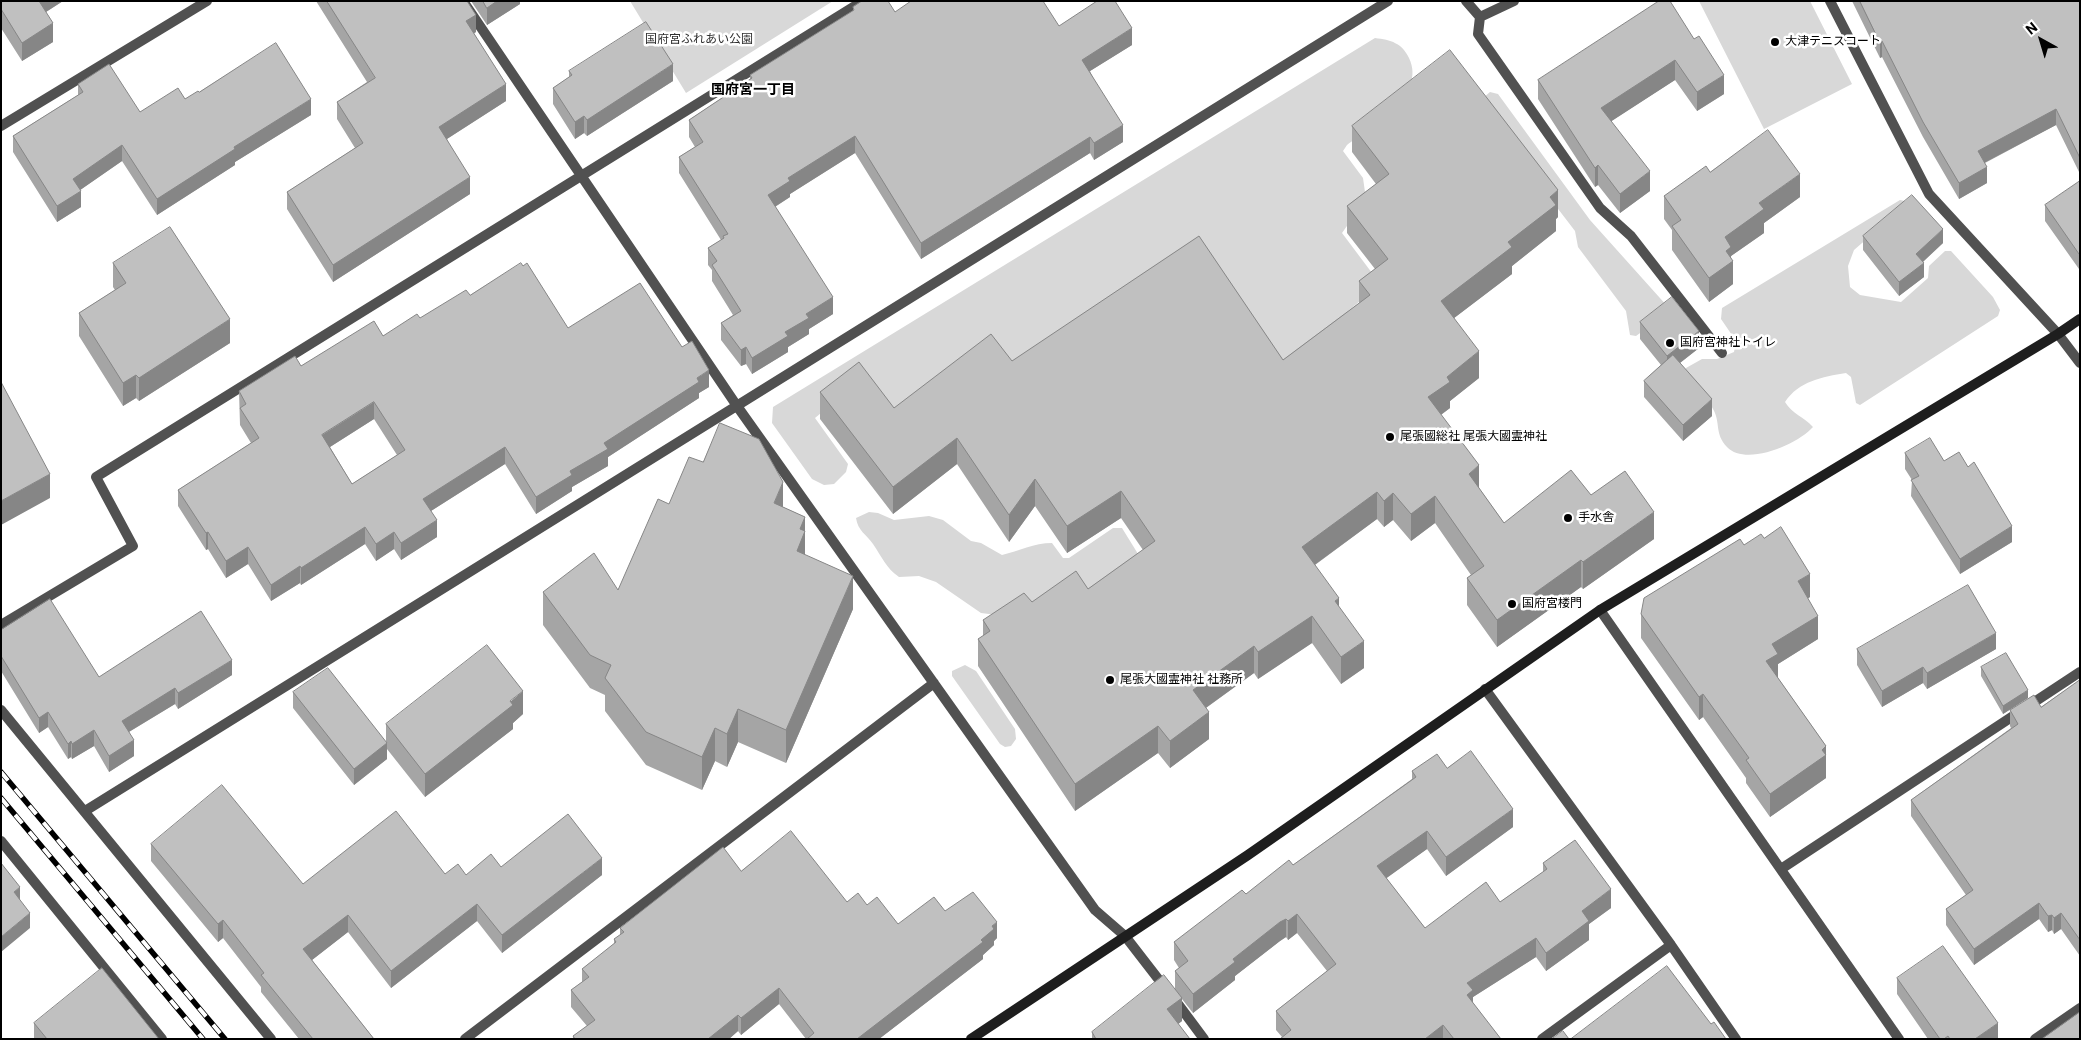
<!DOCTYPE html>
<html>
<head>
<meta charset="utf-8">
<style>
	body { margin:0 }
	#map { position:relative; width:2081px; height:1040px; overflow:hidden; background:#fff; font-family:Roboto,sans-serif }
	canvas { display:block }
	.frame { position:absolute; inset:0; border:2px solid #000; pointer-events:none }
	.north { position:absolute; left:2016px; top:15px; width:50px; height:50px; -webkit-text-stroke:4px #fff; paint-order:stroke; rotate:321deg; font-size:14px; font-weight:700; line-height:20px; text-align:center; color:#000 }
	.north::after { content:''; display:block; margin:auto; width:18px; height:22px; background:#000; clip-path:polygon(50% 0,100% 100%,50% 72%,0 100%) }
</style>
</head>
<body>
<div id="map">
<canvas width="2081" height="1040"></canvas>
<div class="frame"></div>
<div class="north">N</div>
</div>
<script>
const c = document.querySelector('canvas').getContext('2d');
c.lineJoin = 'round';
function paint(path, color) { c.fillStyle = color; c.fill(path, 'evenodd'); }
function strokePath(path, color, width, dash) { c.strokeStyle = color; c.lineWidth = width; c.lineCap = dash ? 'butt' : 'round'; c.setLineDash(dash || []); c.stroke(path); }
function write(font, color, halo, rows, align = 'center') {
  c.font = font + ' Roboto,"Noto Sans JP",sans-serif'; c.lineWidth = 5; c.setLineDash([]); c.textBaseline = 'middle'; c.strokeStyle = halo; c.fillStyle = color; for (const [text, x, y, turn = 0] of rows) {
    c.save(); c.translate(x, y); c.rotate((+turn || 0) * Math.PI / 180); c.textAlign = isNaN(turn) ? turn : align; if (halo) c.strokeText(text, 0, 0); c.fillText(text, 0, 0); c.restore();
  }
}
paint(new Path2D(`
	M630,1H833L686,93Z
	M1699,1H1810L1852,84L1764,129Z
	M1375,38C1391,40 1402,43 1409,58C1427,95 1371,127 1347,145L1343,151L1363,178L1366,199L1342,233L1378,281V286L1281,367L899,427L856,384L815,418L848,464L846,472L834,484L824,485L812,479L772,423L773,407Z
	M1490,92L1498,94L1590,220L1668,307L1669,312L1636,336L1630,335L1626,311L1578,247L1575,231L1483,111V98Z
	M1900,200L1905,201L1907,204L1854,250L1848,266L1850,287L1860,295L1901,302L1928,278L1929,266L1945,251H1951L1993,297L2000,310L1998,316L1860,405L1856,403L1851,377L1846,373C1822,377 1799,381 1785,402C1792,414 1804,417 1813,427C1798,444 1746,467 1727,447C1714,433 1721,423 1713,409C1707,396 1693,384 1684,373L1686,368L1702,359H1717L1734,352L1736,341L1721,319L1722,308Z
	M869,512L878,513L894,520L929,516L943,520L971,541L981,543L1002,555C1019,551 1034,543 1052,543L1063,558H1069L1113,528H1122L1143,562L1091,603L1005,616L981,613L936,582L919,576L899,577C886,568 882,557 873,544C866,534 858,531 856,518Z
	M965,665L976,671L1015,729L1016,739L1011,746L1005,747L1000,744L952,676V671Z`), '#d8d8d8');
strokePath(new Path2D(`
	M463,1L737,406L1016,799L1095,910L1125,936L1166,989
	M1466,1L1480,17L1514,1
	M1830,1L1929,194L2058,334L2080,363
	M1480,17L1478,34L1600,208L1631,236L1722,353
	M1,126L207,1
	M1600,610L1899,1039
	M1,625L133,546L96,477L863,1
	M1485,689L1671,945L1736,1039
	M1,710L271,1039
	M85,811L1388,1
	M1,841L162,1039
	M1781,869L2080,672
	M1175,1000L1204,1039
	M465,1039L934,683
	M1542,1039L1671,945
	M2035,1039L2080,1008`), '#515151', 10);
strokePath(new Path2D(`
	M971,1039L1248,855L1600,610L2058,334L2080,319`), '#1e1e1e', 10);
const rail = new Path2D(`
	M1,772L225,1039
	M1,798L203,1039`);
strokePath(rail, '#000', 5.5);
strokePath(rail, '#fff', 4, [11]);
paint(new Path2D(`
	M1,1H63L46,12L53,42L22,61L1,28Z
	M316,1H467L476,32L474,33L506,101L447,139L470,194L333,282L287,209V192L355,148L337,119V102L367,82Z
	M471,1H520V4L487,25Z
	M1659,1L1724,94L1697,111L1675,80L1611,121L1650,191L1620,213L1598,185L1595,187L1538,99V80Z
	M1852,1H2080V174L2056,125L1985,163L1987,183L1959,199L1923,137L1882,57L1880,58Z
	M853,7L895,12L1059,26L1132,45L1090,71L1123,142L1094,160L1090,153L921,259L855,153L790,194V197L775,207L833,314L809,329V334L788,347V352L752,374L746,364L741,366L721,340V323L733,315L712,281V270L708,265V248L721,240L679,173V157L695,147L689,137V120L750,79V75L853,11Z
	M569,71L673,81L587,136L584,133L575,139L553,104V88L569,77Z
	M78,84L140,112L185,99L199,92L311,115L235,162V165L157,215L122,161L80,190L81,207L57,222L13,152V136L78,95Z
	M1352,126L1558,217L1556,219V231L1512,266V274L1454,318L1479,378L1450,401V408L1441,415L1479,488L1504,523L1591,495L1654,539L1583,589L1581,587L1497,647L1467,605V578L1471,575L1435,523L1411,541L1393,520L1384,527L1377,519L1315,565L1339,607L1364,668L1341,684L1312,643L1258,679L1254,673L1206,708L1209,739L1170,768L1158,753L1075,811L978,666V639L983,636V620L1032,602L1088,589L1143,550L1121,518L1067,553L1035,506L1009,542L957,464L893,514L820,419V392L894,408L1012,361L1283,360L1359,303V281L1375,269L1347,233V206L1376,184L1352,152Z
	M1710,172L1800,197L1764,223V233L1731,256L1733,284L1709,302L1672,250V230L1664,219V196Z
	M2080,181V269H2079L2045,221V205Z
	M1863,236L1943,243L1923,262L1924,277L1899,296L1863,250Z
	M113,263L230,343L139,401L136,398L123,406L79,336V313L115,290L113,287Z
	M470,295L568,328L682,347L709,387L699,393V398L608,457V466L572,487V491L536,514L505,464L431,511L437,537L401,560L394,549L376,561L365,544L301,585L300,583L271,601L248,564L226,578L208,549L206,550L178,506V490L251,443L240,425L239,391L301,366L383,336ZM374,419L397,455L352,484L330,447Z
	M1640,322L1699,348L1680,363L1712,416L1683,441L1644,397V381L1661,365L1640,339Z
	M1905,453L1944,461L1968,467L2012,542L1960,574L1911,496L1912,480L1905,469Z
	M669,504L783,507L805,517V555L853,609L786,763L738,742L727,767L715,761L702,790L646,765L605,711V695L590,688L543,625V592L618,590Z
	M1744,545L1810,597L1808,598L1818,639L1778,664V678L1826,746V778L1770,817L1746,783V778L1703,717L1699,720L1641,638V614Z
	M1,630L99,677L232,675L178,709L175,704L129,732L134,756L109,772L94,746L72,759L71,757L68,759L48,727L39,733L1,671Z
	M1857,649H1996L1927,689L1923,683L1882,707L1857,665Z
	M1981,667L2028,698L2003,714L1981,676Z
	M2080,680V956L2061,929L2054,934L2052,930L2048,932L2039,919L1974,965L1946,925V909L1966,895L1911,816V800L2011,728L2010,726V710L2041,707Z
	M293,692L386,742V724L523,714L513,723V729L425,797L387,749V759L354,785L293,708Z
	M1447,768L1513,827L1446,876L1427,849L1386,878L1425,928L1500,902L1543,872V863L1611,908L1589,924V940L1546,971L1536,957L1473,997V1004L1501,1039H1280L1282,1037L1276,1030V1011L1327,971L1297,933L1288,940L1286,937L1280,941L1235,976V980L1193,1013L1182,999V1021L1178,1024L1190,1039H1092V1032L1175,989V971L1179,968L1174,960V942L1246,894L1293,865L1412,779V771Z
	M151,844L303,884L445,874L466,875L501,867L602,875L502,953L477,921L391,988L348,932L312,960L374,1039H299L261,992V987L223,938L218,942L151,861Z
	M741,871L847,902L867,905L898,924L945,911L997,938L994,941V945L983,955V959L879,1039H806L779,1004L741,1035L738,1031L729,1039H573V1036L587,1026L571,1007V990L582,982V969L614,944V939L620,935V928Z
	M1897,978L1998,1039H1928L1897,994Z
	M34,1023L159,1039H34Z`), '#a5a5a5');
paint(new Path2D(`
	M38,1H63L38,17Z
	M497,1H520V4L487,25V8Z
	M476,15V32L466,38V21Z
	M53,23V42L22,61V43Z
	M1132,28V45L1082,76V60Z
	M1882,41V57L1880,58V42Z
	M1675,60V80L1601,128V108Z
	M673,64V81L587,136V120Z
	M1724,75V94L1697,111V92Z
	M506,84V101L439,144V127Z
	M311,99V115L235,162V165L157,215V199L234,147Z
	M2056,109V125L1978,166V151Z
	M584,116V133L575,139V122Z
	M1123,125V142L1094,160V143Z
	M855,136V153L790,194V197L768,211V195L788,178Z
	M1090,137V153L921,259V243Z
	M122,145V161L73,195V179Z
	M1598,165V185L1595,187V168Z
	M1987,167V183L1959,199V183Z
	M1650,171V191L1620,213V194Z
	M1800,174V197L1764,223V233L1731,256V262L1733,261V284L1709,302V278L1725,237L1759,203Z
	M470,177V194L333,282V265Z
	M1558,190V217L1556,219V231L1512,266V274L1441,328V301L1508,242L1550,197Z
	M81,191V207L57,222V206Z
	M1943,229V243L1916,268V254Z
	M2080,253V269H2079V254Z
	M1924,263V277L1899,296V282Z
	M833,297V314L809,329V334L788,347V352L752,374V358L785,332L806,314Z
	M230,319V343L139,401V378Z
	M1699,331V348L1667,373V356Z
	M746,347V364L741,366V350Z
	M1479,351V378L1450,401V408L1428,424V397L1447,377Z
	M709,370V387L699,393V398L608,457V466L572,487V491L536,514V497L570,471L604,443Z
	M136,375V398L123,406V383Z
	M1712,399V416L1683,441V425Z
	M374,402V419L322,452V435Z
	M957,438V464L893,514V487Z
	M505,447V464L423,516V499Z
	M1479,465V492L1469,474Z
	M50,474V498L1,525V501Z
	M1035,479V506L1009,542V515Z
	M783,482V515L774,503Z
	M1121,491V518L1067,553V526Z
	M1377,492V519L1302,574V547Z
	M1393,493V520L1384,527V501Z
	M1435,496V523L1411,541V514Z
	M1654,512V539L1583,589V562Z
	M805,517V532V531V564L797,551L800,529Z
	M437,520V537L401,560V543Z
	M2012,526V542L1960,574V559Z
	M365,527V544L301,585V568Z
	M208,532V549L206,550V533Z
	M394,532V549L376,561V544Z
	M248,547V564L226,578V561Z
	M1581,560V587L1497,647V620Z
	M300,566V583L271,601V585Z
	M1810,574V597L1798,605V581Z
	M853,576V609L786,763V730Z
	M1339,598V625L1335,601Z
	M1312,616V643L1258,679V652Z
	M1818,616V639L1778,664V677L1766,685V661L1772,644Z
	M1996,633V649L1927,689V673Z
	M1364,641V668L1341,684V657Z
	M1254,646V673L1193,717V690Z
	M232,660V675L178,709V693Z
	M1923,667V683L1882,707V691Z
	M175,688V704L122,736V721Z
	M2028,690V698L2003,714V706Z
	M523,691V714L513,723V729L425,797V774Z
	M1703,694V717L1699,720V697Z
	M738,709V742L727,767V734Z
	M48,712V727L39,733V718Z
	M1209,712V739L1170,768V741Z
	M1158,726V753L1075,811V784Z
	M715,728V761L702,790V757Z
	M94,730V746L72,759V744Z
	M134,740V756L109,772V756Z
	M71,741V757L68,759V744Z
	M387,743V759L354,785V769Z
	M1826,746V778L1770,817V794Z
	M1513,809V827L1446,876V857Z
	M1427,831V849L1377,885V866Z
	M602,858V875L502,953V935Z
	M20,887V902L14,892Z
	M1611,889V908L1589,924V940L1546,971V953L1582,911Z
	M2039,903V919L1974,965V949Z
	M477,904V921L391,988V971Z
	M30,913V928L1,952V937Z
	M2061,913V929L2054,934V918Z
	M1297,914V933L1288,940V921Z
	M348,915V932L303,967V949Z
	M2052,915V930L2048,932V916Z
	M1286,919V937L1280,941L1235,976V980L1193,1013V994L1233,959L1280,922Z
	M223,920V938L218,942V924Z
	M997,922V938L994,941V945L983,955V959L879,1039H857L981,940L992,926Z
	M1536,938V957L1473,997V1008L1467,1014V983Z
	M779,988V1004L741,1035V1018Z
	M1182,998V1021L1167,1033V1009Z
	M738,1015V1031L729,1039H708Z
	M1998,1023V1039H1975Z
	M1443,1025V1039H1425Z`), '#868686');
const building = new Path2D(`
	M1,1H39L53,23L22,43L1,9Z
	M327,1H467L476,15L466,21L506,84L439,127L470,177L333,265L287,192L363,143L337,102L375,78Z
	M483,1H497L487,8Z
	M862,1H888L895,12L911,1H1043L1059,26L1097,1H1115L1132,28L1082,60L1123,125L1094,143L1090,137L921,243L855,136L788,178L790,181L768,195L833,297L806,314L809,318L785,332L788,336L752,358L746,347L741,350L721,323L741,311L712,265L717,261L708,248L724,238L723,236L728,234L679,157L703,142L689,120L752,78L750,75L854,10L853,7Z
	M1659,1H1670L1694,39L1699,36L1724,75L1697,92L1675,60L1601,108L1650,171L1620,194L1598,165L1595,168L1538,80Z
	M1860,1H2080V158L2056,109L1978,151L1987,167L1959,183L1923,122L1882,41L1880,42Z
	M646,22L673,64L587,120L584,116L575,122L553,88L572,75L569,71Z
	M276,43L311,99L234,147L235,149L157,199L122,145L73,179L81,191L57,206L13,136L83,92L78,84L109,64L140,112L178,88L185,99L198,91L199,92Z
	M1450,50L1558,190L1550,197L1556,205L1508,242L1512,247L1441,301L1479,351L1447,377L1450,382L1428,397L1479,465L1469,474L1504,523L1571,470L1591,495L1625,471L1654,512L1583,562L1581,560L1497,620L1467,578L1484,566L1435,496L1411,514L1393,493L1384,501L1377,492L1302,547L1339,598L1335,601L1364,641L1341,657L1312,616L1258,652L1254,646L1193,690L1209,712L1170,741L1158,726L1075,784L978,639L990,631L983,620L1024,593L1032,602L1076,571L1088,589L1155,541L1121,491L1067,526L1035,479L1009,515L957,438L893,487L820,392L859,362L894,408L991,334L1012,361L1199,236L1283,360L1370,295L1359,281L1388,259L1347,206L1389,174L1352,126Z
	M1768,130L1800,174L1759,203L1764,209L1725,237L1731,247L1726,251L1733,261L1709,278L1672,226L1681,220L1664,196L1706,166L1710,172Z
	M2080,181V253L2079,254L2045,205Z
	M1912,195L1943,229L1916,254L1924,263L1899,282L1863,236Z
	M170,227L230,319L139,378L136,375L123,383L79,313L126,283L113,263Z
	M521,263L523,266L527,263L568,328L640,283L682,347L692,341L709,370L697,378L699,382L604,443L608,449L570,471L572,475L536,497L505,447L423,499L437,520L401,543L394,532L376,544L365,527L301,568L300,566L271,585L248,547L226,561L208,532L206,533L178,490L259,438L240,408L246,404L239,391L295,356L301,366L374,321L383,336L417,314L420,318L466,290L470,295ZM374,402L405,450L352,484L322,435Z
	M1672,297L1699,331L1667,356L1640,322Z
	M1673,355L1712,399L1683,425L1644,381Z
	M1,382L50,474L1,501Z
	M720,423L759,439L783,482L774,503L805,517L800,529L805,531L797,551L853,576L786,730L738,709L727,734L715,728L702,757L646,732L605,678L611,665L590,655L543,592L594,553L618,590L658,499L669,504L689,457L703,462Z
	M1930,438L1944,461L1959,452L1968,467L1974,462L2012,526L1960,559L1911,480L1919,476L1905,453Z
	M1781,527L1810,574L1798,581L1818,616L1772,644L1778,654L1766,661L1826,746L1822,750L1826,755L1770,794L1746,760L1749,758L1703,694L1699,697L1641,614L1644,598L1740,539L1744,545L1761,534L1764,538Z
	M1968,585L1996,633L1927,673L1923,667L1882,691L1857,649Z
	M50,599L99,677L201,611L232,660L178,693L175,688L122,721L134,740L109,756L94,730L72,744L71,741L68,744L48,712L39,718L1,656V630Z
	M487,645L523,691L510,701L513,705L425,774L386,724Z
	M2006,653L2028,690L2003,706L1981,667Z
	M328,668L387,743L354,769L293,692Z
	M2080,680V940L2061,913L2054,918L2052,915L2048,916L2039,903L1974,949L1946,909L1973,890L1911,800L2018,724L2010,710L2034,695L2041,707Z
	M1471,751L1513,809L1446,857L1427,831L1377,866L1425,928L1486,882L1500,902L1547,869L1543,863L1575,840L1611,889L1582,911L1589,921L1546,953L1536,938L1467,983L1473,990L1467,995L1501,1039H1454L1443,1025L1425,1039H1280L1291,1030L1276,1011L1336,964L1297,914L1288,921L1286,919L1280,922L1233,959L1235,962L1193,994L1175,971L1188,961L1174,942L1242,890L1246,894L1289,860L1293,865L1416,777L1412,771L1437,754L1447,768Z
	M222,785L303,884L396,811L445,874L458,864L466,875L491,854L501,867L568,814L602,858L502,935L477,904L391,971L348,915L303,949L374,1039H313L261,975L264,973L223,920L218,924L151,844Z
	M791,831L847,902L858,893L867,905L877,897L898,924L934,897L945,911L973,892L997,922L992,926L994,929L981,940L983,942L857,1039H807L814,1033L779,988L741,1018L738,1015L708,1039H575L573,1036L595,1020L571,990L589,977L582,969L616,942L614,939L624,932L620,928L723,847L741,871Z
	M1,863L20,887L14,892L30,913L1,937Z
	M1943,946L1998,1023L1975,1039H1950L1948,1036L1944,1039H1940L1897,978Z
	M1667,966L1711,1024L1714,1022L1726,1039H1571Z
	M102,968L159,1039H47L34,1023Z
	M1164,975L1182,998L1167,1009L1190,1039H1096L1092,1032Z
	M2080,1012V1039H2042Z
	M1563,1031L1569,1039H1552Z`);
paint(building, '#c0c0c0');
strokePath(building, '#868686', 1);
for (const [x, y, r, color] of [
	[1775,42,5,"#000"],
	[1670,343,5,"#000"],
	[1390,437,5,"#000"],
	[1568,518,5,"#000"],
	[1512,604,5,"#000"],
	[1110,680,5,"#000"]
]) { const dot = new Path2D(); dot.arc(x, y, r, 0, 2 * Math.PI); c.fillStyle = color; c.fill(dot); strokePath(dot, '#fff', 2); }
write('12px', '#2f2f2f', '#fff', [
	["国府宮ふれあい公園",699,40]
]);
write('12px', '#000', '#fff', [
	["大津テニスコート",1785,42],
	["国府宮神社トイレ",1680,343],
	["尾張國総社 尾張大國霊神社",1400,437],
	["手水舎",1578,518],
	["国府宮楼門",1522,604],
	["尾張大國霊神社 社務所",1120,680]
], 'left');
write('bold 14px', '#000', '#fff', [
	["国府宮一丁目",753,90]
]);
</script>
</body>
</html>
